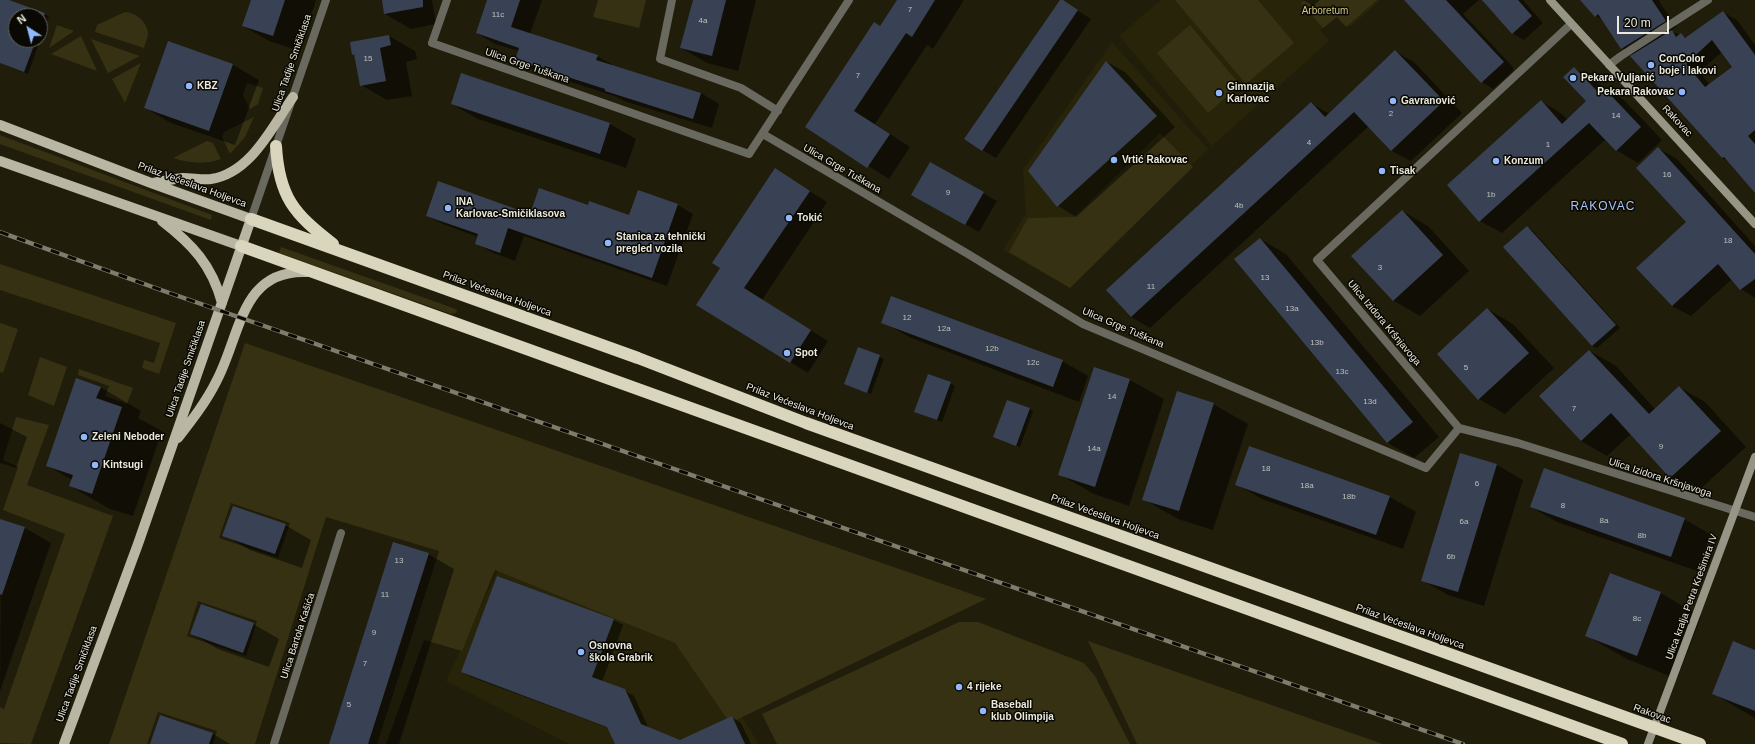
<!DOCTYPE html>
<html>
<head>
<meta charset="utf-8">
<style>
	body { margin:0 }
	#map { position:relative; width:1755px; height:744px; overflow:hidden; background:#201d0a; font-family:Helvetica,sans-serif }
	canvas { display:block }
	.north { position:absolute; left:8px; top:8px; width:40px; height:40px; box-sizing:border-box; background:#090802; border:1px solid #63625a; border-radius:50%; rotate:324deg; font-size:11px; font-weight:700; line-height:16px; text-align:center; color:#ebeadd }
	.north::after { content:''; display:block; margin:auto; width:14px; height:18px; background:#91b8fd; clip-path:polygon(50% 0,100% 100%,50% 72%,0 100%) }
	.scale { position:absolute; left:1617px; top:16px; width:52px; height:18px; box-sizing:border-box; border:2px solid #ebeadd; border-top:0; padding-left:5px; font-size:12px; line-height:14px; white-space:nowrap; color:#ebeadd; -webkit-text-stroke:3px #090802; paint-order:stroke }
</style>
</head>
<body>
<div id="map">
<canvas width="1755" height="744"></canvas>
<div class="north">N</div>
<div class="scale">20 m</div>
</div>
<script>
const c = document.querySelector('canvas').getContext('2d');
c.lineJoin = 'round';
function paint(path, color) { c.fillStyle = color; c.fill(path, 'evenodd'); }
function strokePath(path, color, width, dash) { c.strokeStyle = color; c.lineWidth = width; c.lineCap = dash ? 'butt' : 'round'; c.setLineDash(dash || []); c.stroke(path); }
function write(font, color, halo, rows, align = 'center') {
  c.font = font + ' Helvetica,sans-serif'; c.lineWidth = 3; c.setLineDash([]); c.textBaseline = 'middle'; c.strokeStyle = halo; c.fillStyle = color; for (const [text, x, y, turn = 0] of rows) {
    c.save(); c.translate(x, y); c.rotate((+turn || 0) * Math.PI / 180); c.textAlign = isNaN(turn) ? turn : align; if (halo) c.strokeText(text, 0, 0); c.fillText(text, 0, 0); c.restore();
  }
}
paint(new Path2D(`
	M1161,0H1381L1350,27L1339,15L1320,30L1329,41L1212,146L1119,36Z
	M1112,42L1208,149L1070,288L1003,250L1026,213L1023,170Z
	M501,564L682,622L759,744H569L446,681Z`), '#282409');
paint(new Path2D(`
	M598,0H646L639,28L593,17Z
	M1175,0H1258L1294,43L1246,84Z
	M1304,0H1377L1346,27L1337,17L1323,28L1301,3Z
	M125,12C136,12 149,24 148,35C147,39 145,44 144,48L95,32L97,25Z
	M57,25L74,31L49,48Z
	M1190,25L1240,85L1208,113L1157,53Z
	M81,36L97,71L51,54Z
	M91,39L140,56L108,73Z
	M141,63L125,103L112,79Z
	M247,83L263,88L258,104L250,109L243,95Z
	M254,117L245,137L230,154L222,137L224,132Z
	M1160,133L1193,167L1070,288L1009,252L1028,218L1074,217Z
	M0,135L212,215L211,220L0,144Z
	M207,141L213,143L221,159C205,165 189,163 173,158Z
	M281,247L453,308L457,310L456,313L451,314L279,253Z
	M0,264L176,323L159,374L142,368L144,360L154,363L160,343L0,290Z
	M0,323L18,329L3,373L0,372Z
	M245,343L986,599L730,723L675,643L495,570L462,651L424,640L386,744H377L439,551L326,517L255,744H213L217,731L158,712L147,744H109ZM231,503L290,523L278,558L219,538ZM198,601L257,621L246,656L187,636Z
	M40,357L67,367L54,406L28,395Z
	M79,369L133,388L127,404L105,396L109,386L78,375Z
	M16,417L49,425L27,485L113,516L31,744L0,743V707L4,709L65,534L3,510L18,467L3,460Z
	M959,622H978L1084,663L1095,676L1130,744H777L762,714Z
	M1088,641L1383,744H1137Z`), '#363112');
paint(new Path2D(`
	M0,0H6L49,16L28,74L0,63ZM16,16H40V40H16Z
	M252,0H316L299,51L269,41L243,26Z
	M383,0H432L436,24L411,29L385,14Z
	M488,0H542L530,34L597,56L616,67L701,93L719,104L712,128L624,101L617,97L534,70L516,60L519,51L495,44L477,33Z
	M694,0H756L738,71L707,63L681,48Z
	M898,0H964L933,49L927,45L875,124L910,147L889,179L807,127L880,27Z
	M1061,0L1091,19L996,158L982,150Z
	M1303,0H1320L1313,6Z
	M1406,0H1479L1463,14L1513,67V71L1493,89L1482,82Z
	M1483,0H1523L1543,23L1524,40L1512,33Z
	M1582,0H1660L1659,1L1676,27L1671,31L1687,38L1723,12L1737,20L1755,45V191L1730,162L1722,158L1634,55L1622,48L1604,21L1596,16ZM1722,52L1733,67L1710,85L1699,72Z
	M389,36L415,51L417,59L406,62L412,96L387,100L361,85L356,56L353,54Z
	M169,42L233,65L259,80L235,145L171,123L145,108Z
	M1396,52L1414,62L1462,113L1411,161L1392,151L1369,126L1150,328L1131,317L1107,290L1311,103L1329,114Z
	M1107,62L1125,72L1175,127L1076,217L1058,206Z
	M1574,68L1624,100L1662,140L1638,163L1616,150L1606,139L1502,233L1480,221L1541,101L1562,114L1568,120L1588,101Z
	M462,74L610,124L636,139L626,168L478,119L452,104Z
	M1659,149L1677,159L1755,246V298L1741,289L1732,279L1691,316L1672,306L1637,268L1687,222Z
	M931,163L997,201L979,232L913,194Z
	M776,170L827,202L762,300L828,341L808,373L790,362L721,268Z
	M639,192L678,205L693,214L667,286L524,236L515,261L491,252L476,243L478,237L443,224L427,216L531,215L589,206L630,216Z
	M1402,211L1428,226L1469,271L1420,316L1394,301L1353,256Z
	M1527,227L1532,230L1620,328L1597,348L1593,346L1505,248Z
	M1260,239L1286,254L1439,437L1414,458L1388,443L1235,260Z
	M1487,309L1513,324L1554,368L1505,414L1479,399Z
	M883,322L1062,361L1088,376L1079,402L909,337Z
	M858,348L884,359L871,394L845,384Z
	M1590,351L1616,366L1655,409L1679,387L1705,402L1746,447L1697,492L1671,477L1631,434L1607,456L1581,441Z
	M1130,380L1164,399L1129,506L1094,494L1059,474Z
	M950,383L955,386L942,422L920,414Z
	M100,387L141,411L138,418L162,431L133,516L110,509L70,486L72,480L48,466Z
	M1213,404L1248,424L1213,530L1178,519L1143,499Z
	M1029,409L1033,411L1020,447L994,437Z
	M0,423L27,437L16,468L0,463Z
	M1461,454L1497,465L1523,480L1484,606L1448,595L1422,580Z
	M1236,484L1390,497L1416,512L1403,549L1262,499Z
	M1531,507L1684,519L1710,534L1697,571L1557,522Z
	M1,520L25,528L51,543L0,691Z
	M285,525L311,540L302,568L250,550L224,535Z
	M428,554L454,569L399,744H331Z
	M1611,574L1661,593L1701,617L1677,679L1627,659L1587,636Z
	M498,577L614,620L623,625L602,682L624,690L634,696L649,729L673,744H616L609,728L471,677L462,672Z
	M253,624L279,639L269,667L218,649L192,634Z
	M1755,651V718L1714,694Z
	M732,717L741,723L751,744H674Z
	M213,734L230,744H151Z`), '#0007');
paint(new Path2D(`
	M0,0H9L45,13L40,27V16H16V40H36L24,72L0,63Z
	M251,0H285L273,36L242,26Z
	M382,0H423V7L384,14Z
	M487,0H520L511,27L598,55L596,60L701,93L693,119L605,91V89L515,60L519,48L476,33Z
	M693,0H726L712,56L680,48Z
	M897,0H935L912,37L906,33L854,111L890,134L867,168L805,127L874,22L880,26Z
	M1060,0H1063L1078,10L982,151L964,139Z
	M1404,0H1446L1504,62L1481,83Z
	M1482,0H1518L1532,16L1512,34Z
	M1580,0H1652L1666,21L1621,49L1598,14L1595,17Z
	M1723,11L1755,55V130L1748,136L1755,144V193L1724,157L1722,158L1630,56L1672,30L1676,37L1681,33L1685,38ZM1712,40L1732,67L1705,87L1686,64Z
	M389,35L391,45L380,48L386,81L360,86L354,54L352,55L350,42Z
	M168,41L233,64L209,131L144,108Z
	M1395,50L1444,101L1391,151L1354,112L1131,317L1106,290L1311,102L1325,117Z
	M1106,61L1157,116L1057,207L1028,171Z
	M1574,67L1597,91L1602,86L1641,127L1616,151L1589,123L1479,222L1447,185L1541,100L1562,124L1586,101L1563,77Z
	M461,73L610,123L600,154L451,104Z
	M1658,147L1755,254V279L1740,290L1718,264L1672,306L1636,268L1686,222L1636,168Z
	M930,162L984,192L965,225L911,195Z
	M775,168L810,191L744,288L811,330L790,363L696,305L720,268L712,263Z
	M438,181L530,214L539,188L588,205L589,201L629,215L638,190L678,204L652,278L508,228L500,253L475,244L478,234L426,216Z
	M1402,210L1443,255L1393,301L1351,256Z
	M1527,226L1616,325L1592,346L1503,247Z
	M1260,238L1413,422L1387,443L1234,259Z
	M891,296L1063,360L1053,387L881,323Z
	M1487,308L1529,353L1478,400L1437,354Z
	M858,347L880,355L867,393L844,384Z
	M1589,350L1649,414L1679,386L1721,431L1670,478L1611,413L1581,441L1539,396Z
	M1094,367L1130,379L1095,487L1058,475Z
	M928,374L951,382L937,420L914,412Z
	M76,378L101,387L96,398L122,407L92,494L69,486L73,475L46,466Z
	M1177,391L1214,403L1179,511L1142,500Z
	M1007,400L1030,408L1016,446L993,437Z
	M1249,446L1390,496L1376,535L1235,485Z
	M1460,453L1497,464L1458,592L1421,581Z
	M1544,468L1685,518L1671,557L1530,507Z
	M233,506L286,524L275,554L222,536Z
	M0,519L25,527L2,595L0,594Z
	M393,542L429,553L368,744H329Z
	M1610,573L1661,592L1637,656L1585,636Z
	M497,576L614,619L592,677L625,689L641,724L680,740L732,716L745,744H615L607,727L461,672Z
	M201,604L254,623L243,653L190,634Z
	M1733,641L1755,650V711L1712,694Z
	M160,715L213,733L209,744H150Z`), '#384254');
strokePath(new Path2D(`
	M447,0L432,43L749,154L849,0
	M672,0L660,59L741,88L778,111
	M1571,24L1317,260L1459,428L1518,443L1755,517
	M1609,65L1621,56L1708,0
	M763,134L968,254L1083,324L1426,468L1459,428
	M251,219L326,0
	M274,744L341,533`), '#6a695f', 8);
strokePath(new Path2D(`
	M1550,0L1755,224
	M1648,744L1755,457`), '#979585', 8);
strokePath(new Path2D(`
	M0,125L151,183L251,219L138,544L64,744
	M0,161L241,246
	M153,183C163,181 173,179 183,178C193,178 202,180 211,179C251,173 272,127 293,97
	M162,221C192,244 212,265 222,303
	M178,438C192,420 206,402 216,382C241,336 240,269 307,272`), '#b9b7a3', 10);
strokePath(new Path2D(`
	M276,146C279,197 294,214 333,244
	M251,219L638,358L806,423L1700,744
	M241,246L1622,744`), '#d9d6bd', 12);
const rail = new Path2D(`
	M0,232L161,290L1463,744`);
strokePath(rail, '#7e7c6b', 4.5);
strokePath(rail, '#090802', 3, [9]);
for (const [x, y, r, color] of [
	[1651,65,4,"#91b8fd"],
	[1573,78,4,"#91b8fd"],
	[189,86,4,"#91b8fd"],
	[1682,92,4,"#91b8fd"],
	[1219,93,4,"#91b8fd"],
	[1393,101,4,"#91b8fd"],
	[1114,160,4,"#91b8fd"],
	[1496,161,4,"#91b8fd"],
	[1382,171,4,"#91b8fd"],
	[448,208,4,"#91b8fd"],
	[789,218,4,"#91b8fd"],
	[608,243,4,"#91b8fd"],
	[787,353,4,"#91b8fd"],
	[84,437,4,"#91b8fd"],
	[95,465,4,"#91b8fd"],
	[581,652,4,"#91b8fd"],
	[959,687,4,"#91b8fd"],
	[983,711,4,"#91b8fd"]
]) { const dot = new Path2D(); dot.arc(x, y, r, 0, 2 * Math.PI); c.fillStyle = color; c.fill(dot); strokePath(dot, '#090802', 1.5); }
write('8px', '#bec0bb', null, [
	["7",910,10],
	["11c",498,15],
	["4a",703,21],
	["15",368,59],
	["7",858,76],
	["2",1391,114],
	["14",1616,116],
	["4",1309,143],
	["1",1548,145],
	["16",1667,175],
	["9",948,193],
	["1b",1491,195],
	["4b",1239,206],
	["18",1728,241],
	["3",1380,268],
	["13",1265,278],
	["11",1151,287],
	["13a",1292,309],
	["12",907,318],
	["12a",944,329],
	["13b",1317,343],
	["12b",992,349],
	["12c",1033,363],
	["5",1466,368],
	["13c",1342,372],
	["14",1112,397],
	["13d",1370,402],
	["7",1574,409],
	["9",1661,447],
	["14a",1094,449],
	["18",1266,469],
	["6",1477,484],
	["18a",1307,486],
	["18b",1349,497],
	["8",1563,506],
	["8a",1604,521],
	["6a",1464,522],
	["8b",1642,536],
	["6b",1451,557],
	["13",399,561],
	["11",385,595],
	["8c",1637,619],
	["9",374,633],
	["7",365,664],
	["5",349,705]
]);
write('10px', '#d2c781', '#090802', [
	["Arboretum",1325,11]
]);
write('bold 10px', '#ebeadd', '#090802', [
	["ConColor",1659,59],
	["boje i lakovi",1659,71],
	["Pekara Vuljanić",1581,78],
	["KBZ",197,86],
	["Gimnazija",1227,87],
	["Karlovac",1227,99],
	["Pekara Rakovac",1674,92,"right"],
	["Gavranović",1401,101],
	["Vrtić Rakovac",1122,160],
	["Konzum",1504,161],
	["Tisak",1390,171],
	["INA",456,202],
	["Karlovac-Smičiklasova",456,214],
	["Tokić",797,218],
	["Stanica za tehnički",616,237],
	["pregled vozila",616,249],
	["Spot",795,353],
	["Zeleni Neboder",92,437],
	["Kintsugi",103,465],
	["Osnovna",589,646],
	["škola Grabrik",589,658],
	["4 rijeke",967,687],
	["Baseball",991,705],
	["klub Olimpija",991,717]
], 'left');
write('10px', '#ebeadd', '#090802', [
	["Ulica Tadije Smičiklasa",292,63,-71],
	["Ulica Grge Tuškana",527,66,19],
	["Rakovac",1677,121,47],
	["Ulica Grge Tuškana",842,169,30],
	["Prilaz Većeslava Holjevca",192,185,20],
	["Prilaz Većeslava Holjevca",497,294,20],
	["Ulica Izidora Kršnjavoga",1384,323,50],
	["Ulica Grge Tuškana",1123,328,23],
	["Ulica Tadije Smičiklasa",186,369,-71],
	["Prilaz Većeslava Holjevca",800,407,21],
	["Ulica Izidora Kršnjavoga",1660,478,18],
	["Prilaz Većeslava Holjevca",1105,517,20],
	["Ulica kralja Petra Krešimira IV",1692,597,-70],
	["Prilaz Većeslava Holjevca",1410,627,20],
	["Ulica Bartola Kašića",298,636,-72],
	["Ulica Tadije Smičiklasa",77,674,-70],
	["Rakovac",1652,714,20]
]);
c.letterSpacing = '1px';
write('12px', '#a7c4f8', '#090802', [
	["RAKOVAC",1603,207]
]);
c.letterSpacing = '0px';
</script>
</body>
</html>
